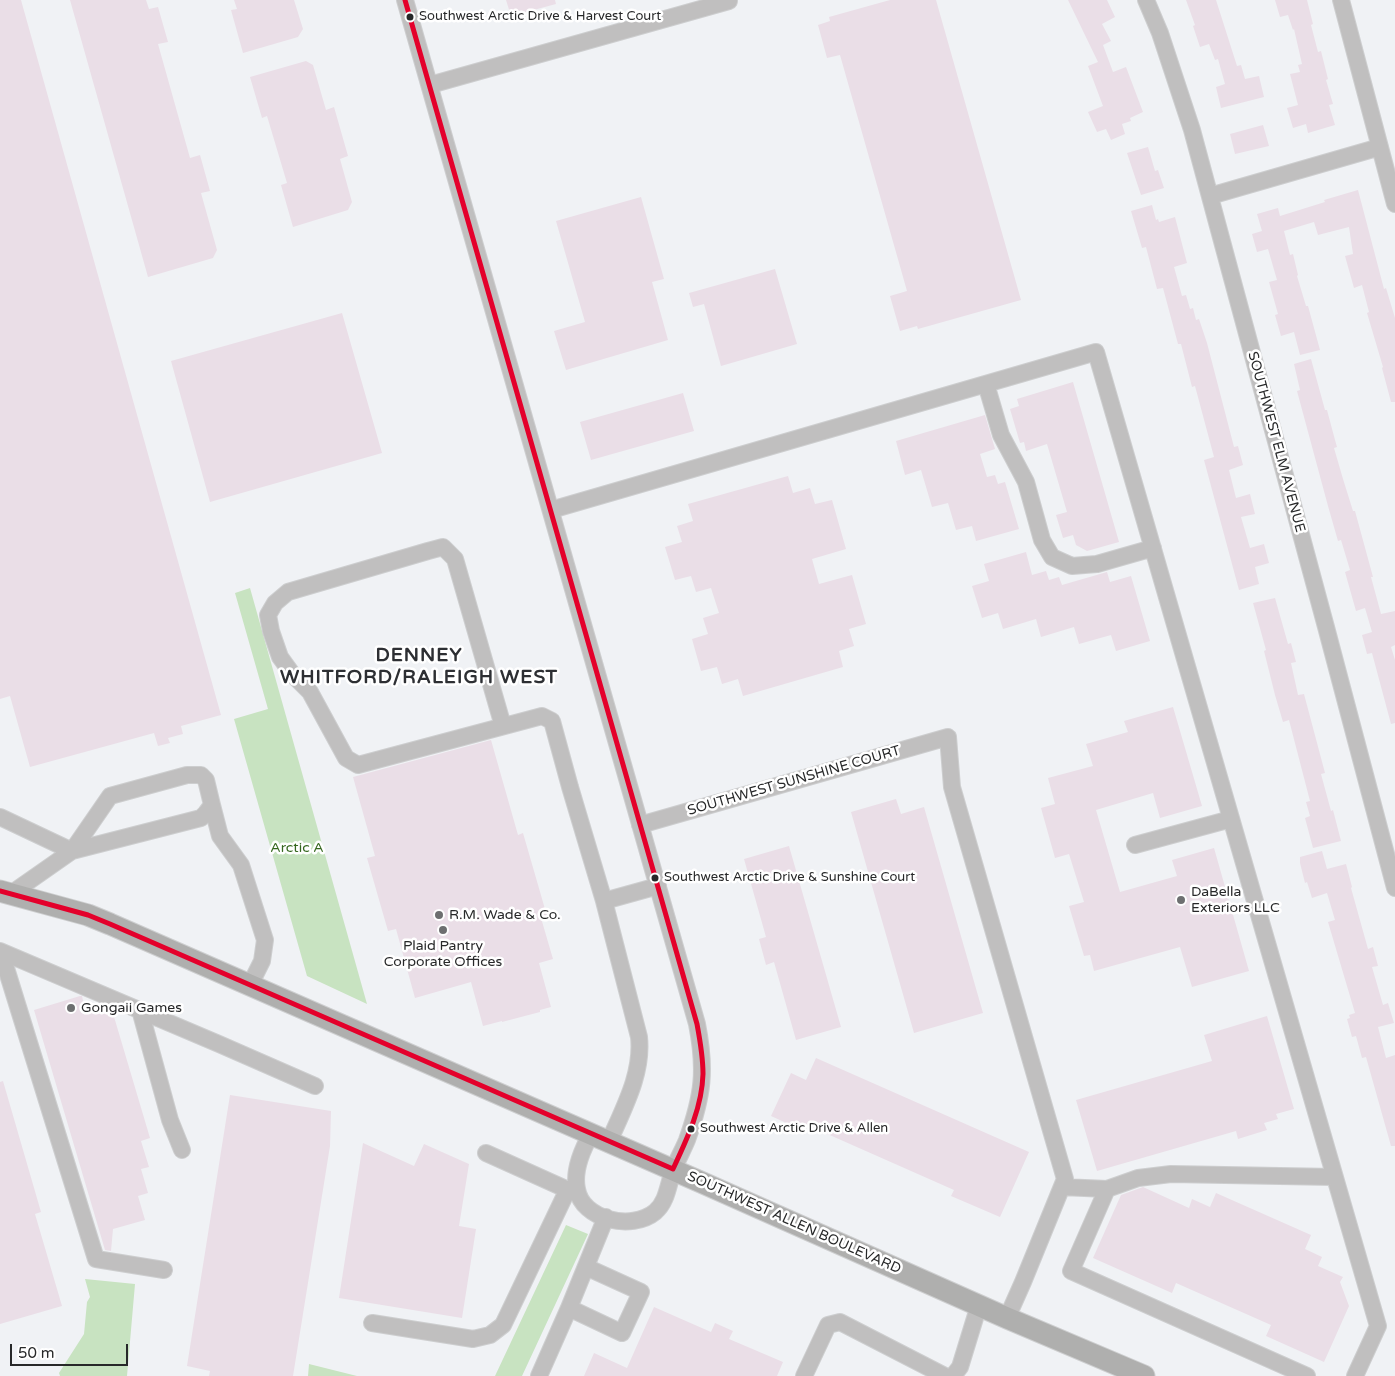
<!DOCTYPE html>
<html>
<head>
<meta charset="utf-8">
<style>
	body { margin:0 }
	#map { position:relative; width:1395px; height:1376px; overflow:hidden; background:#f0f2f5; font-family:"Varela Round",sans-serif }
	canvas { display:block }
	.scale { position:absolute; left:10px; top:1344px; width:118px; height:22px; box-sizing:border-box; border:2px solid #272829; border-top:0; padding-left:6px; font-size:15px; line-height:18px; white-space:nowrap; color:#272829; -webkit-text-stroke:4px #fff; paint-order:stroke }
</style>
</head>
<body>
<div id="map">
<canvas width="1395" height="1376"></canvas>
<div class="scale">50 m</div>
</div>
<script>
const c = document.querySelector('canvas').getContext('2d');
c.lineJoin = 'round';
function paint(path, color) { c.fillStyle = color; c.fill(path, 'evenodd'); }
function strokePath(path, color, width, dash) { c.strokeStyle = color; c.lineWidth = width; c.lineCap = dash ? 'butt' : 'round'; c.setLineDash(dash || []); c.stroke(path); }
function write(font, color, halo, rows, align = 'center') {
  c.font = font + ' "Varela Round",sans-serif'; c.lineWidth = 5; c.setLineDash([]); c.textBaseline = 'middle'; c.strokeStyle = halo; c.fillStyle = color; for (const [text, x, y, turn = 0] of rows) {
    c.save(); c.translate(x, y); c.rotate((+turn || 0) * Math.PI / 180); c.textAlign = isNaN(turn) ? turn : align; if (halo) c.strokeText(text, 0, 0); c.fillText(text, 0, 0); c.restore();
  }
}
paint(new Path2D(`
	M250,588L367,1004L307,976L234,719L268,709L235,593Z
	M566,1225L588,1234L522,1376H495Z
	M85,1279L135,1284L127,1376H60L59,1373L84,1334L87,1302L90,1297Z
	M309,1364L357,1376H308Z`), '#c8e3c1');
paint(new Path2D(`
	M0,0H21L221,715L181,726L183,734L168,738L170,743L158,746L154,733L30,767L10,696L0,699Z
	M70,0H146L149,9L158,7L168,42L158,44L190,158L200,155L210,191L201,193L217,250L213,258L148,277Z
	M234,0H294L303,29L298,37L243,53L231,10L237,9Z
	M506,0H555L556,4L511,16Z
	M890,0H936L1021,300L918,329L917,326L900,331L890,296L907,291L840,55L827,58L818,25L830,21L829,17Z
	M1068,0H1107L1115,17L1102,24L1111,41L1103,45L1113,72L1126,67L1143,112L1130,118L1131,121L1122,124L1125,134L1111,140L1106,129L1097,132L1088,112L1103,106L1088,66L1098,62Z
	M1186,0H1216L1237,66L1241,65L1245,79L1259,76L1264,97L1221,108L1216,87L1225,84L1218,59L1215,60L1209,44L1200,47L1193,26L1195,25Z
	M1275,0H1307L1313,24L1311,25L1318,52L1321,51L1328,79L1326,80L1333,104L1329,105L1335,125L1308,133L1306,124L1293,128L1287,108L1298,105L1290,74L1300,72L1298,65L1302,64L1294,29L1293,30L1288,15L1280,17Z
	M306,61L313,65L326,110L334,107L348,156L340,159L352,202L348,210L293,227L281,185L287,183L267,116L262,118L250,77Z
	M1263,125L1269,146L1235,154L1230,134Z
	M1148,147L1155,171L1158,170L1164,188L1141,195L1127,153Z
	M1358,190L1384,289L1386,288L1395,318V402H1391L1382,368L1383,367L1367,313L1369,312L1362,285L1354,288L1345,256L1353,254L1349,227L1318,235L1314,222L1284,231L1290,255L1293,254L1298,275L1297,276L1306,306H1308L1320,350L1300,355L1294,332L1281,336L1275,315L1278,314L1269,282L1277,280L1268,249L1257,252L1252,234L1262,231L1257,214L1278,208L1280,216L1325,202L1324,200Z
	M641,197L664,279L652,282L668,340L566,370L554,331L585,322L556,221Z
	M1152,205L1156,220L1158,219L1159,222L1175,217L1187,263L1174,267L1182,296L1186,295L1190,309L1193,308L1196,320L1199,319L1207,343L1234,447L1238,446L1243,465L1229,470L1236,498L1250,494L1255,514L1241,517L1250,548L1264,544L1269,563L1255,567L1259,584L1239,590L1204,460L1214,457L1195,386L1192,387L1181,344H1178L1163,288L1157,289L1146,247L1142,248L1131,211Z
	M775,269L797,344L721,366L704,304L693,307L689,293Z
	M342,313L382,453L210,502L171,361Z
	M1311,359L1325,410H1327L1335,440L1337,447L1334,448L1343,479L1353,511H1355L1373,577H1371L1381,614L1395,611V645L1391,647L1395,660V723L1391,724L1372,653L1367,654L1362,635L1372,632L1365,608L1356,611L1345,572L1350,570L1341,540L1338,541L1328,506L1297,391L1300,390L1294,364Z
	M1073,382L1119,542L1087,551L1076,545L1073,535L1063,538L1056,515L1067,512L1047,444L1026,451L1024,442L1020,443L1010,409L1019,406L1017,399Z
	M683,393L694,431L591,460L580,422Z
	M985,415L995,449L980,454L987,477L995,475L998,484L1005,482L1019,529L976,541L972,526L956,530L948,503L932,507L921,470L905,475L896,441Z
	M788,476L793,493L810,488L815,504L832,500L846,549L812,559L819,584L852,575L866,624L849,629L854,646L839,651L843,667L743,696L738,679L722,684L717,667L701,671L692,639L708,634L703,618L719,613L711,588L696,592L691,576L675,580L665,547L682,542L677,526L693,521L688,504Z
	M1026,552L1032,575L1046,571L1049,580L1059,577L1062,585L1107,572L1110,582L1131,576L1150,641L1116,651L1111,635L1079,644L1074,627L1041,637L1036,619L1003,629L998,613L982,618L972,586L989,581L984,564Z
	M1275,598L1288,644L1291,643L1296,662L1291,663L1298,695L1304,694L1325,773L1321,774L1331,811L1333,810L1341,841L1313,848L1305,818L1310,816L1306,802L1310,801L1289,720L1283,722L1275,695L1264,651L1266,650L1253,603Z
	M1173,707L1202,806L1160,818L1153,793L1096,810L1120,892L1177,876L1172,860L1214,848L1249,971L1192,987L1180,947L1094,971L1090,955L1084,956L1069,906L1084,902L1069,854L1055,858L1041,808L1055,804L1048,778L1093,766L1086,744L1128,732L1124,721Z
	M491,740L518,835L523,833L547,916L541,918L553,959L539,963L551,1007L540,1010V1012L502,1022V1021L483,1026L471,982L415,998L396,929L388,931L367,858L375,856L353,777Z
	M896,799L901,814L924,807L983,1013L914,1033L851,812Z
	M789,846L841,1027L796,1040L774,962L766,965L759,939L766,937L744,859Z
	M1322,851L1327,869L1346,864L1352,887L1351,888L1368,949L1373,947L1378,966L1372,967L1383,1005L1388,1003L1394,1023L1378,1027L1386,1058L1395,1055V1146H1391L1366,1057L1362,1058L1356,1036L1352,1037L1347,1019L1350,1018L1349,1015L1355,1013L1328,922L1335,920L1327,893L1312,898L1307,882L1305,883L1300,863V857Z
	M80,996H82L85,1009L100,1005L112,1010L150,1138L141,1141L149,1167L141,1169L148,1193L138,1196L145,1220L113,1229L111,1251L105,1250L34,1010Z
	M1267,1016L1294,1109L1276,1114L1278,1119L1264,1123L1267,1130L1238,1139L1236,1131L1097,1171L1076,1100L1212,1061L1204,1035Z
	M816,1058L1029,1152L1000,1217L951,1196L954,1190L807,1125L804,1131L771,1116L791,1073L806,1080Z
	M3,1081L41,1212L35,1214L62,1306L0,1324V1082Z
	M230,1095L331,1111L330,1146L293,1376H209L210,1371L187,1366Z
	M363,1143L414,1166L424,1144L469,1164L459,1226L476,1229L462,1318L339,1298Z
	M1143,1187L1189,1208L1192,1199L1210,1207L1216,1193L1311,1235L1305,1249L1322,1257L1318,1266L1343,1277L1340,1282L1349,1306L1324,1362L1266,1336L1271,1325L1176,1283L1172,1293L1093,1258L1121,1195Z
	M654,1307L711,1332L715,1323L733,1331L729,1339L783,1362L777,1376H584L594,1353L627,1368Z`), '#eadee7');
const minor = new Path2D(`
	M405,0L697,1024C706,1070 703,1095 687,1140C683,1150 677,1160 673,1171C668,1185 667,1202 655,1212C632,1231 582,1220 577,1189C573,1170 582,1150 591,1134
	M1146,0L1160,33L1192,130L1326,627L1395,888
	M1341,0L1395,204
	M430,85L729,1
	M1210,196L1380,147
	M986,384L1001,435L1026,482L1042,540L1052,557L1072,566L1097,564L1153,548
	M551,510L1096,352L1378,1326L1355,1376
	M503,726L455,559L443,547L428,551L288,592L275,603L268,615L271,631L280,657L293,675L310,692L346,758L358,765L542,716L552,721L570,787L604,901L658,886
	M212,805L220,836L241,865L265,940L262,961L250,985
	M0,817L72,851L110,796L187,775H201L206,780L212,805L206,813L201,818L72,851L12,893
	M640,825L948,737L952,787L1065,1179L1023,1282L1007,1318
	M1135,845L1231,819
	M604,901L639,1037C643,1074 623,1109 609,1142
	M0,951L219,1044L315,1086
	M1,952L96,1259L164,1270
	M140,1010L170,1120L182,1150
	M486,1153L577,1194
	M1062,1187L1107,1189L1071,1271L1307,1376
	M1107,1189L1138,1178L1171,1174L1334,1177
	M586,1267L641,1292L622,1333L569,1308L606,1217
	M372,1323L473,1339L490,1335L503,1325L568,1189
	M539,1376L569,1308
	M804,1376L828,1325L840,1322L945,1376
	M953,1376L960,1367L979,1305`);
const major = new Path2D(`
	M0,891L88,915L110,924L703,1183L1007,1318L1144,1376`);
strokePath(minor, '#cdcecf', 18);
strokePath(major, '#cdcecf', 23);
strokePath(minor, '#c0bfbf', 16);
strokePath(major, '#afafae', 21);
strokePath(new Path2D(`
	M405,0L697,1024C700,1040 703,1057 703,1074C702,1108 687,1139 673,1169
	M0,891L88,915L110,924L673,1169`), '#e4002b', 5);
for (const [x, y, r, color] of [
	[410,17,4.5,"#272829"],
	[655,878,4.5,"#272829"],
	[1181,900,5,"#6d6f70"],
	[439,915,5,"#6d6f70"],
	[443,930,5,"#6d6f70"],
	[71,1008,5,"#6d6f70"],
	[691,1129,4.5,"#272829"]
]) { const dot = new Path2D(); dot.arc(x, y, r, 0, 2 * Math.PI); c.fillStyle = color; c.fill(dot); strokePath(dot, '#fff', 2); }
write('13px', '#272829', '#fff', [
	["Southwest Arctic Drive & Harvest Court",419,17],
	["Southwest Arctic Drive & Sunshine Court",664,878],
	["Southwest Arctic Drive & Allen",700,1129]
], 'left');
write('14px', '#272829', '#fff', [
	["SOUTHWEST ELM AVENUE",1276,442,75],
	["SOUTHWEST SUNSHINE COURT",794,781,-16],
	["SOUTHWEST ALLEN BOULEVARD",794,1223,24]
]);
write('14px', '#34661d', '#fff', [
	["Arctic A",297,848]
]);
write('14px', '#272829', '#fff', [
	["DaBella",1191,892],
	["Exteriors LLC",1191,908],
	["R.M. Wade & Co.",449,915],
	["Plaid Pantry",443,946,"center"],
	["Corporate Offices",443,962,"center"],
	["Gongaii Games",81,1008]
], 'left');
c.letterSpacing = '1px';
write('bold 19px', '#2d2f33', '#fff', [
	["DENNEY",419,656],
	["WHITFORD/RALEIGH WEST",419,678]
]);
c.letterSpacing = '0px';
</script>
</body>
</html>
